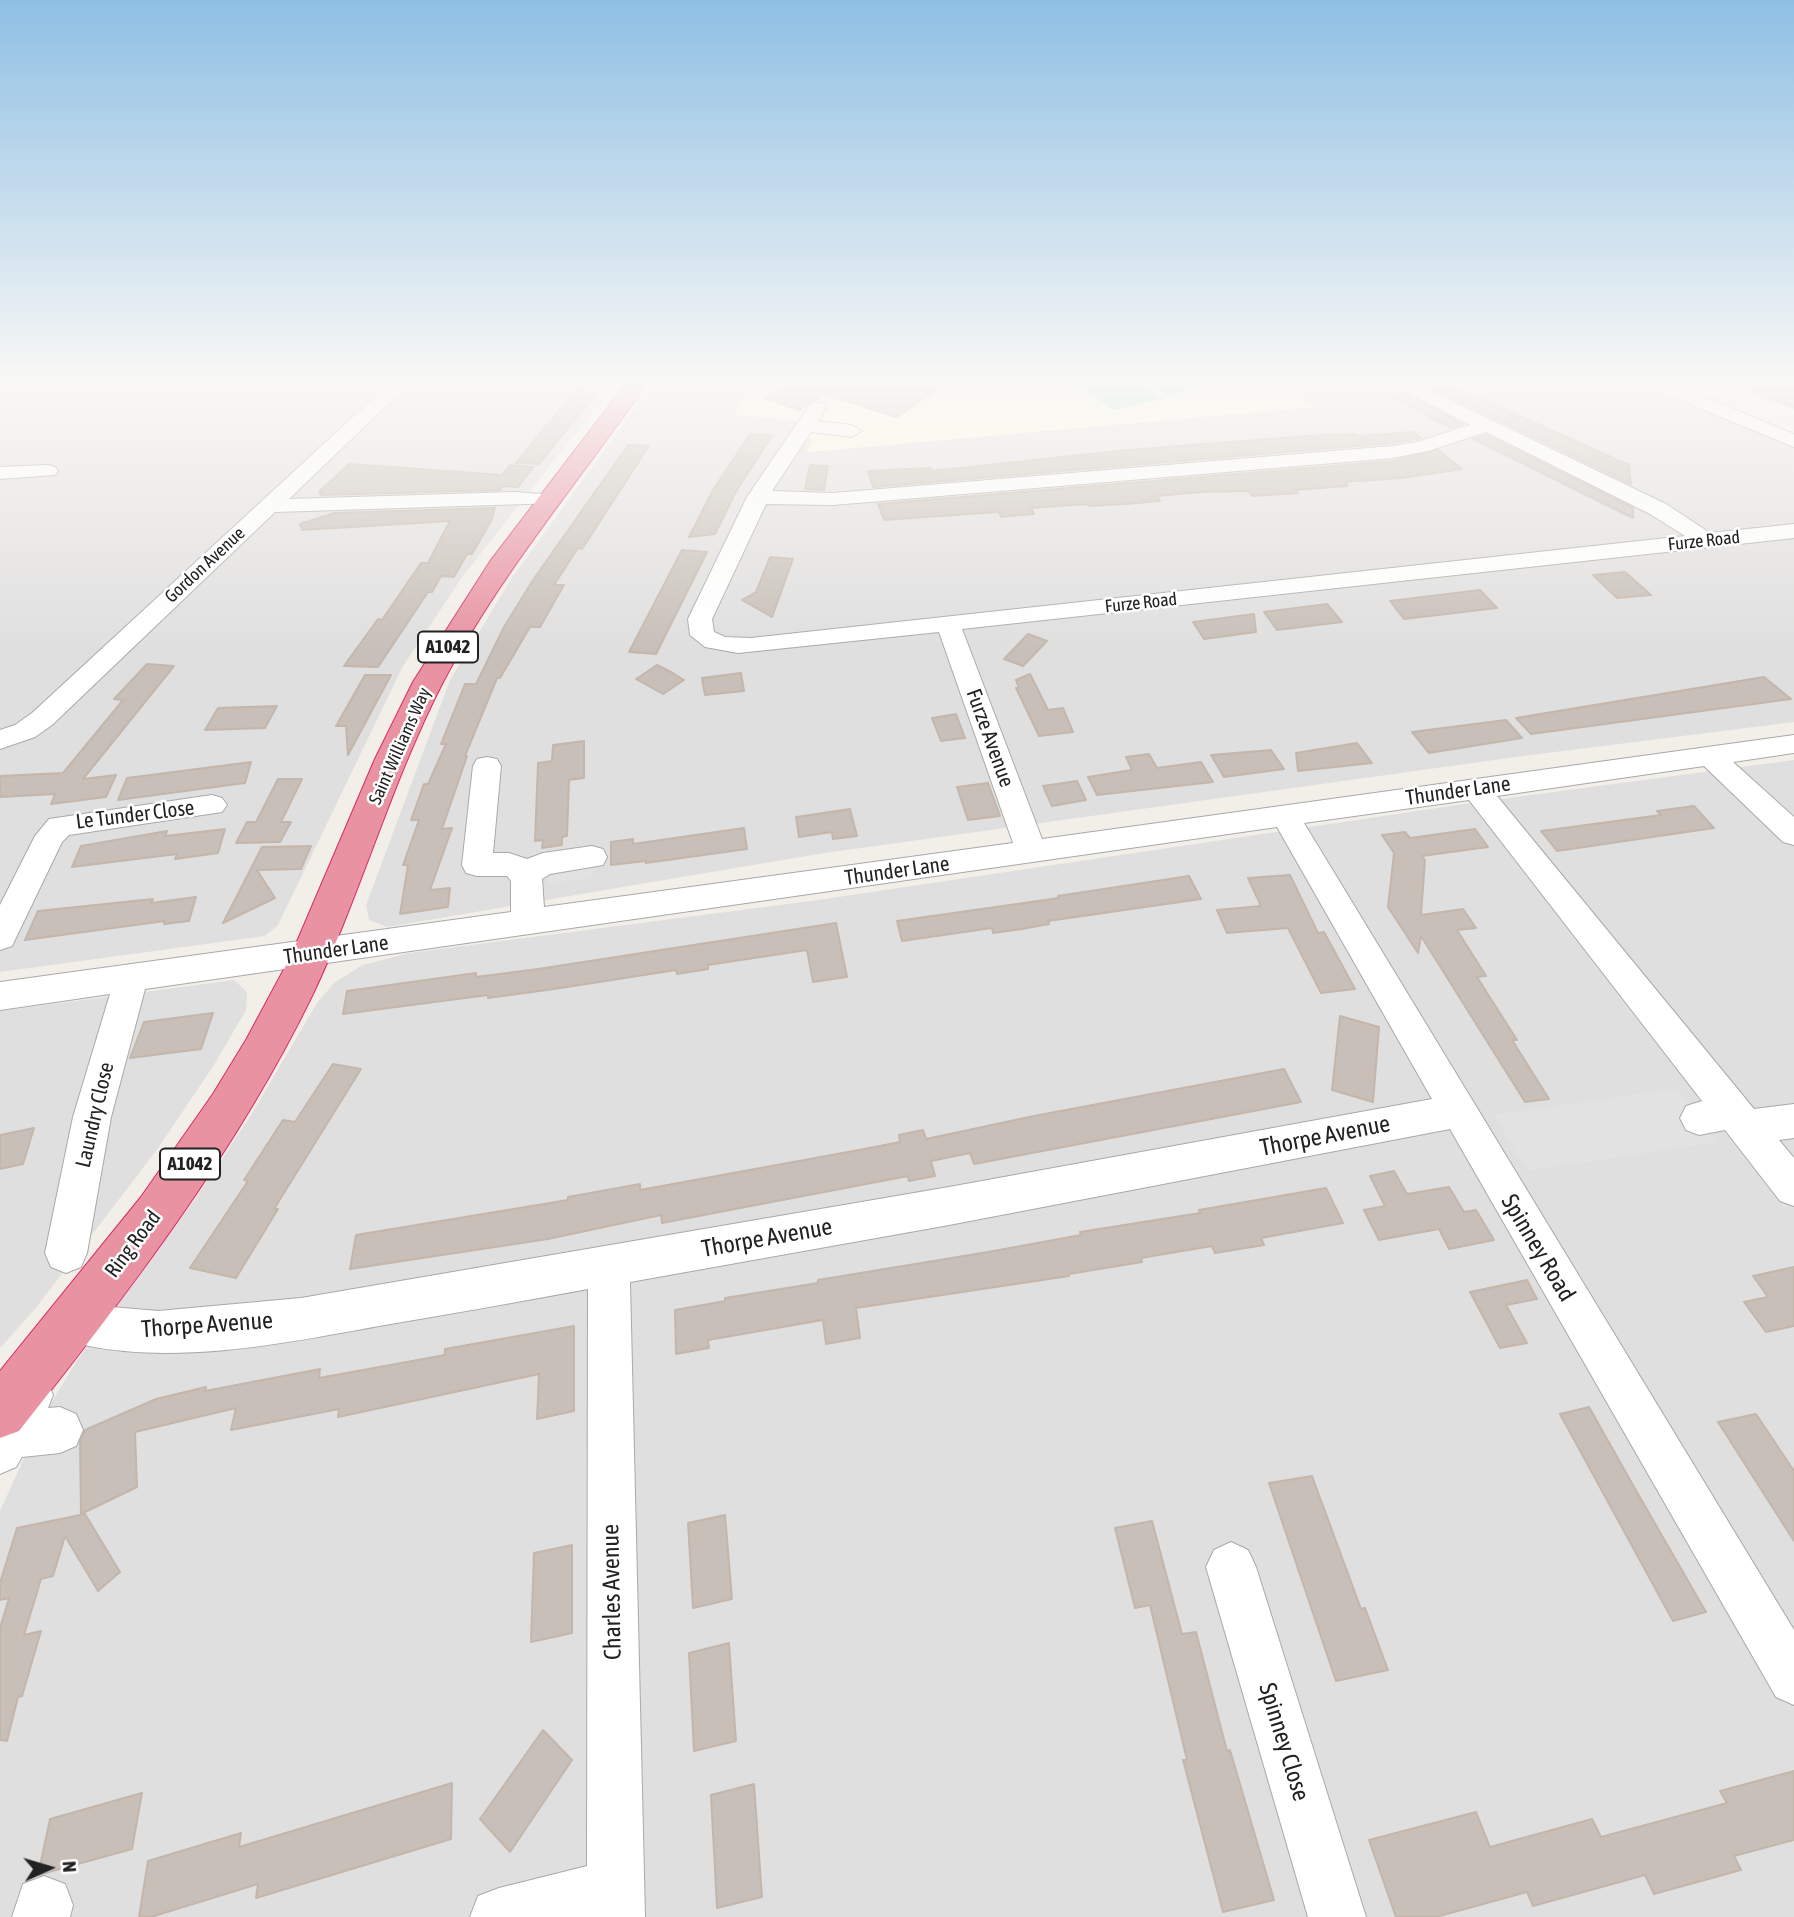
<!DOCTYPE html>
<html>
<head>
<meta charset="utf-8">
<style>
	body { margin:0 }
	#map { position:relative; width:1794px; height:1917px; overflow:hidden; background:#f2efe9; font-family:"Asap Condensed",sans-serif }
	canvas { display:block }
	.north { position:absolute; left:14px; top:1833px; width:70px; height:70px; -webkit-text-stroke:5px #fff; paint-order:stroke; rotate:86deg; font-size:19px; font-weight:700; line-height:28px; text-align:center; color:#222 }
	.north::after { content:''; display:block; margin:auto; width:24px; height:32px; background:#222; clip-path:polygon(50% 0,100% 100%,50% 72%,0 100%) }
</style>
</head>
<body>
<div id="map">
<canvas width="1794" height="1917"></canvas>
<div class="north">N</div>
</div>
<script>
const c = document.querySelector('canvas').getContext('2d');
c.lineJoin = 'round';
function paint(path, color) { c.fillStyle = color; c.fill(path, 'evenodd'); }
function strokePath(path, color, width, dash) { c.strokeStyle = color; c.lineWidth = width; c.lineCap = dash ? 'butt' : 'round'; c.setLineDash(dash || []); c.stroke(path); }
function write(font, color, halo, rows, align = 'center') {
  c.font = font + ' "Asap Condensed",sans-serif'; c.lineWidth = 5; c.setLineDash([]); c.textBaseline = 'middle'; c.strokeStyle = halo; c.fillStyle = color; for (const [text, x, y, turn = 0] of rows) {
    c.save(); c.translate(x, y); c.rotate((+turn || 0) * Math.PI / 180); c.textAlign = isNaN(turn) ? turn : align; if (halo) c.strokeText(text, 0, 0); c.fillText(text, 0, 0); c.restore();
  }
}
paint(new Path2D(`
	M0,381H617L463,576L403,666L278,925L265,936L0,972Z
	M655,381H753L734,415L799,420L813,439L808,452L1314,407L1270,381H1629L1794,447V722L1523,756L818,854L387,927L369,920L366,905L450,680L513,576Z
	M1794,760V1917H0V1511L44,1414L78,1359L198,1195L251,1115L317,1003L335,982L363,965L409,953L811,901L1471,803Z
	M234,980L247,992L246,1010L214,1065L156,1151L35,1309L0,1348V1011Z`), '#e0dfdf');
paint(new Path2D(`
	M753,381H1270L1315,407L807,452L813,439L790,436L799,420L734,415Z`), '#ffffe5');
paint(new Path2D(`
	M1072,381H1138L1163,398L1114,410Z
	M1145,381H1226L1168,396Z`), '#88e0be');
paint(new Path2D(`
	M593,845V877L549,884L543,864L532,853Z
	M1677,1088L1717,1142L1527,1171L1493,1115Z`), '#e2e2e2');
const building = new Path2D(`
	M793,381H949L897,417L824,394L799,410L764,398Z
	M1731,381H1794V408L1730,383Z
	M1444,382L1629,465L1631,484L1427,386Z
	M580,385L594,396L539,464L516,463Z
	M1402,392L1463,424L1452,428L1389,396Z
	M1414,432L1421,438L1393,443L873,487L868,471L931,468L932,471L1128,450L1307,436L1355,434L1357,436Z
	M750,434L772,436L735,493L715,534L689,537L713,490Z
	M1486,435L1633,508V518L1473,439Z
	M628,445L649,446L582,549L578,548L554,585H564L540,627H530L500,678H497L465,756H467L442,829L452,828L430,890L450,888L448,907L400,914L408,865H403L419,820H411L424,784H428L446,744H441L465,684H476L504,627L533,580Z
	M1438,450L1462,469L1402,478L1345,482L1348,486L1295,490L1298,493L1252,496L1248,491L1202,492L1157,496L1160,501L1125,504L1089,506L1087,504L1031,508L1034,514L1001,517L999,512L884,520L878,504L1393,461Z
	M349,464L502,475L510,465L533,467L518,487L502,486L500,490L320,495L323,493L319,492Z
	M810,465L828,466L824,490L805,489Z
	M495,508L491,521L472,554H467L454,577L441,576L432,592H428L378,667L344,666L378,619L382,620L421,563H428L450,521L302,530L300,524L334,513Z
	M682,550L707,552L656,654L629,652Z
	M770,557L793,559L772,617L742,600L756,592Z
	M1625,572L1651,595L1617,598L1593,575Z
	M1480,590L1497,608L1404,619L1390,601Z
	M1327,604L1342,622L1277,630L1264,612Z
	M1254,614L1256,632L1204,639L1193,622Z
	M1028,634L1047,641L1023,666L1004,659Z
	M147,664L174,666L83,779L116,775L106,797L51,804L55,794L0,797V776L63,773L123,700L114,699Z
	M657,665L671,672L684,680L663,694L636,679Z
	M741,673L744,691L705,695L702,678Z
	M1030,674L1048,710L1063,708L1073,732L1039,736L1016,688H1019L1016,680Z
	M365,675H391L348,755L346,726H336Z
	M1764,677L1791,699L1531,734L1516,718Z
	M277,706L265,728L205,730L218,708Z
	M956,714L965,738L941,741L932,718Z
	M1506,720L1522,738L1429,753L1412,732Z
	M584,741V778L569,780L567,836L562,837V845L542,848L543,840L535,841L538,763L552,761L553,745Z
	M1357,743L1372,763L1298,771L1296,753Z
	M1271,750L1284,769L1224,777L1211,755Z
	M1149,754L1157,768L1201,762L1213,782L1097,795L1088,777L1132,770L1126,757Z
	M251,762L245,783L118,800L127,778Z
	M278,779H302L281,822H291L280,842L236,843L247,822H256Z
	M1077,781L1086,800L1052,806L1043,786Z
	M988,783L1000,816L968,820L957,787Z
	M1694,806L1714,828L1557,851L1541,831L1661,815L1657,811Z
	M850,809L857,836L833,839L832,832L799,837L796,817Z
	M744,828L747,849L646,863V861L611,865V842L633,839V844Z
	M225,829L218,853L175,859L177,854L72,867L81,846L167,831L165,836Z
	M1475,829L1488,847L1422,856L1425,860L1421,915L1463,909L1476,928L1457,930L1486,976L1477,977L1517,1040H1512L1549,1099L1525,1102L1421,936L1418,953L1388,907L1394,853L1382,835L1405,832L1410,838Z
	M311,846L301,869L257,870L275,898L223,923L262,847Z
	M1290,875L1318,933L1324,932L1355,989L1321,993L1288,928L1227,933L1217,910L1261,906L1248,878Z
	M1189,876L1201,899L1048,921L1049,924L1022,929L993,933L992,928L902,941L897,921L1059,898L1058,896Z
	M196,897L189,921L164,924L165,921L25,940L38,911L153,899L151,903Z
	M836,923L847,977L813,982L807,950L708,965V969L677,974L676,970L554,989L488,998V995L343,1014L347,991L476,973V977L538,969Z
	M213,1013L201,1049L130,1058L144,1022Z
	M1340,1016L1379,1027L1373,1102L1332,1090Z
	M333,1064L361,1069L274,1209H278L236,1278L190,1268L248,1181L244,1180L283,1120L295,1122Z
	M1284,1069L1301,1102L974,1164L970,1153L931,1161L935,1176L909,1181L908,1176L662,1223L661,1215L548,1239L350,1269L356,1235L568,1200V1197L640,1184V1190L859,1150L900,1142L899,1135L923,1130L926,1139L1034,1116Z
	M34,1128L23,1164L0,1169V1135Z
	M1394,1171L1407,1194L1449,1187L1464,1212L1476,1210L1494,1240L1449,1249L1439,1229L1379,1240L1364,1210L1385,1206L1370,1176Z
	M1326,1188L1343,1223L1261,1238L1264,1245L1215,1253L1212,1246L1141,1258L1142,1262L1069,1274V1276L856,1308L860,1338L826,1344L823,1320L708,1340L709,1348L676,1354L675,1310L725,1301V1298L818,1283V1280L988,1252L1081,1235L1080,1232L1200,1213L1199,1210Z
	M1794,1267V1326L1766,1332L1744,1302L1768,1297L1753,1276Z
	M1527,1280L1537,1299L1506,1305L1527,1343L1500,1348L1470,1292Z
	M574,1326V1411L537,1419L539,1374L338,1417L339,1409L231,1430L236,1408L135,1432L137,1487L81,1514L80,1442L85,1430L156,1399L206,1387L205,1391L320,1369L319,1378L445,1355V1349Z
	M1589,1407L1638,1494L1706,1612L1673,1621L1560,1414Z
	M1756,1414L1794,1471V1541L1718,1422Z
	M1312,1476L1361,1609L1365,1608L1388,1670L1336,1681L1269,1483Z
	M85,1514L120,1572L98,1591L65,1536L53,1576L41,1579L24,1635L41,1631L22,1696L18,1697L7,1741L0,1740V1628L9,1598L0,1600V1583L17,1528Z
	M725,1515L732,1599L693,1608L688,1523Z
	M1152,1521L1182,1634L1196,1632L1227,1751L1230,1750L1274,1900L1223,1912L1183,1760H1187L1150,1605L1135,1608L1115,1528Z
	M572,1545V1633L531,1642L534,1553Z
	M729,1643L736,1741L694,1751L689,1653Z
	M543,1730L572,1760L510,1852L480,1819Z
	M1794,1771V1840L1734,1856L1741,1870L1654,1894L1645,1875L1533,1906L1527,1892L1436,1917H1396L1369,1840L1476,1812L1490,1847L1592,1819L1601,1837L1727,1803L1720,1791Z
	M452,1783L451,1839L256,1898L258,1884L151,1917H139L148,1861L241,1833L239,1847Z
	M754,1784L762,1897L717,1908L711,1795Z
	M142,1793L132,1849L38,1875L50,1819Z`);
paint(building, '#c7bfb8');
strokePath(building, '#c4b6ab', 2);
const minor = new Path2D(`
	M0,381H67L58,386L0,388Z
	M392,381H412L289,499L514,492L557,495L561,499L557,503L275,512L52,725L35,737L0,749V730L15,725L32,713Z
	M1386,381H1410L1666,504L1710,533L1794,524V538L962,629L1042,839L1794,735V753L1733,762L1794,817V845L1783,842L1704,766L1497,796L1754,1109L1794,1104V1138L1779,1140L1794,1158V1206L1780,1201L1725,1130L1699,1135L1686,1130L1680,1118L1686,1106L1702,1101L1469,800L1304,823L1794,1630V1705L1776,1697L1450,1129L949,1225L630,1282L645,1917H470L478,1896L499,1888L587,1866L588,1289C519,1302 449,1314 379,1326C286,1343 178,1365 84,1345L80,1351L65,1358L50,1351L43,1336L59,1306L74,1300L112,1307L158,1311L301,1298L949,1187L1432,1099L1277,827L145,989L111,1117L87,1253L81,1267L66,1273L51,1267L45,1253L73,1117L110,994L0,1010V982L511,912V881L507,876H477L466,873L462,865L473,766L477,759L487,757L497,759L501,766L493,853H509L527,859L543,853L592,846L603,849L607,857L603,865L550,874L542,879L544,907L1013,843L939,632L738,653L705,647L690,635L688,619L747,497L811,403H825L827,407L818,421L852,425L862,431L852,437L811,432L772,491L833,493L1393,446L1417,442L1470,425ZM1486,432L1650,514L1685,536L751,638L725,637L714,632L712,619L766,504L833,505L1393,458L1428,451Z
	M1640,381H1666L1794,434V447L1643,385Z
	M48,465L55,467L58,471L55,475L0,479V467Z
	M212,795L222,798L227,805L222,812L69,835L62,842L12,946L0,950V905L35,836L49,819Z
	M31,1373L47,1379L53,1395L48,1408L60,1407L76,1414L83,1430L76,1446L60,1453L22,1457L16,1467L0,1474V1406L15,1379Z
	M1231,1542L1248,1550L1256,1567L1366,1917H1308L1206,1567L1214,1550Z
	M44,1876L65,1884L73,1905L70,1917H12L23,1884Z`);
const highway = new Path2D(`
	M628,381H649C579,481 500,574 443,682C391,783 361,893 312,996C235,1154 128,1293 19,1431L0,1438V1371L141,1197L213,1094L246,1040L290,958L375,759L413,682L491,560Z`);
strokePath(minor, '#a9a9a9', 2);
strokePath(highway, '#dc2a67', 2);
paint(minor, '#fff');
paint(highway, '#e892a2');
const sky = c.createLinearGradient(0, 0, 0, 650);
sky.addColorStop(0, '#8fc0e4');
sky.addColorStop(0.59, '#f9f8f5');
sky.addColorStop(1, '#f9f8f500');
c.fillStyle = sky;
c.fillRect(0, 0, 1794, 650);
write('18px', '#222', '#fff', [
	["Furze Road",1704,541,-6],
	["Gordon Avenue",205,565,-43],
	["Furze Road",1141,603,-6],
	["Saint Williams Way",400,746,-66]
]);
for (const [x, y, w] of [
	[448,647,60],
	[190,1164,60]
]) { const box = new Path2D(); box.roundRect(x - w / 2, y - 15.5, w, 31, 5); c.fillStyle = '#fff'; c.fill(box); strokePath(box, '#222', 2); }
write('bold 19px', '#222', null, [
	["A1042",448,647],
	["A1042",190,1164]
]);
write('21px', '#222', '#fff', [
	["Furze Avenue",990,738,70],
	["Thunder Lane",1458,791,-8],
	["Le Tunder Close",135,815,-7],
	["Thunder Lane",897,871,-8],
	["Thunder Lane",336,950,-8],
	["Laundry Close",95,1115,-77],
	["Ring Road",133,1244,-53]
]);
write('24px', '#222', '#fff', [
	["Thorpe Avenue",1325,1136,-11],
	["Thorpe Avenue",767,1238,-10],
	["Spinney Road",1538,1248,59],
	["Thorpe Avenue",207,1325,-4],
	["Charles Avenue",612,1592,-91],
	["Spinney Close",1284,1742,73]
]);
</script>
</body>
</html>
